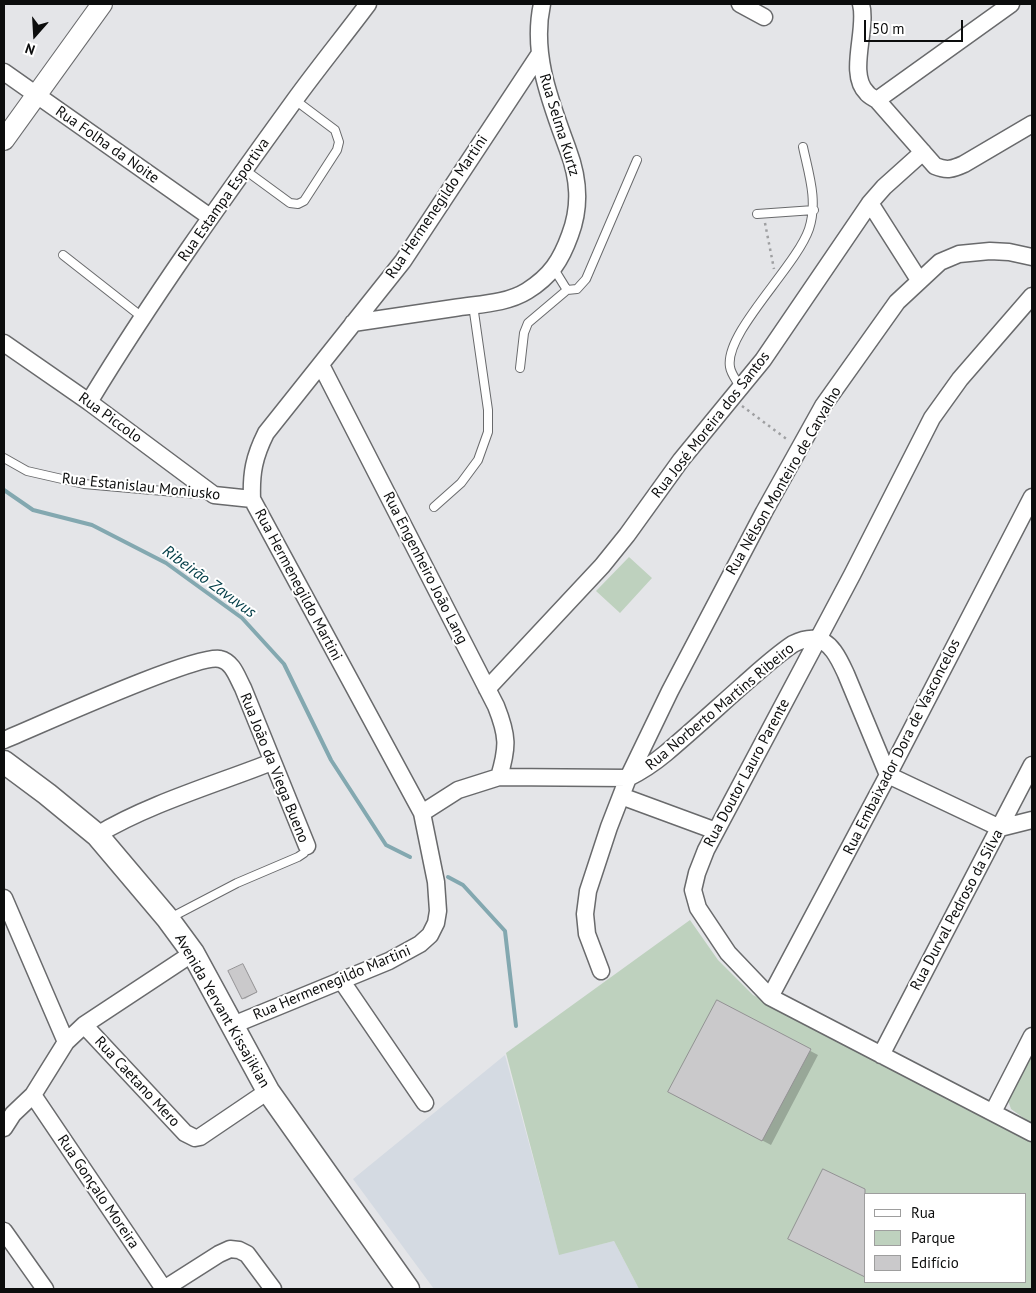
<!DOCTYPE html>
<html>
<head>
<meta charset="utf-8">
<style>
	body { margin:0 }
	#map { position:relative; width:1036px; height:1293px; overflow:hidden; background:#e4e5e8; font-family:"PT Sans",sans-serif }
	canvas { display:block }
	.frame { position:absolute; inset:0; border:5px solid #0c0d0d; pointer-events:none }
	.legend { position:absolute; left:864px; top:1193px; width:162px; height:90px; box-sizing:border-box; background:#fff; border:1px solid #9e9e9e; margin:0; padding:6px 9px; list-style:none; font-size:15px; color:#0c0d0d }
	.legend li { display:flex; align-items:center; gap:10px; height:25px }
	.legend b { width:25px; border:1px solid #9e9e9e }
	.north { position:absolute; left:10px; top:10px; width:50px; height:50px; -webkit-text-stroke:4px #fff; paint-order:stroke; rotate:199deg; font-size:14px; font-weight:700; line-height:20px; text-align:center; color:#0c0d0d }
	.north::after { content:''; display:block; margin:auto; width:18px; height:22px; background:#0c0d0d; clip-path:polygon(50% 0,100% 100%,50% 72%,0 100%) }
	.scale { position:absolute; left:864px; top:20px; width:99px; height:22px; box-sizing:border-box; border:2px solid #0c0d0d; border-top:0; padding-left:6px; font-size:15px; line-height:18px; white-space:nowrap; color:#0c0d0d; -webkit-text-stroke:4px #fff; paint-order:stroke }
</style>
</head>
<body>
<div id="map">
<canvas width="1036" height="1293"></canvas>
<div class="frame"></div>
<ul class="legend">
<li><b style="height:6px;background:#fff"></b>Rua</li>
<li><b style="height:14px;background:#bed1be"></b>Parque</li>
<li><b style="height:14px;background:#cac9cb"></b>Edifício</li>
</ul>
<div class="north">N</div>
<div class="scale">50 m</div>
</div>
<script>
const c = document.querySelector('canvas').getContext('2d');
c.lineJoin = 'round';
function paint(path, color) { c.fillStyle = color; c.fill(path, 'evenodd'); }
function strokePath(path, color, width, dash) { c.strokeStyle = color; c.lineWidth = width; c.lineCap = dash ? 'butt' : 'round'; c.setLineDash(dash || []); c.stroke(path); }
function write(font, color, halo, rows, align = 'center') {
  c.font = font + ' "PT Sans",sans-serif'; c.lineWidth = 4; c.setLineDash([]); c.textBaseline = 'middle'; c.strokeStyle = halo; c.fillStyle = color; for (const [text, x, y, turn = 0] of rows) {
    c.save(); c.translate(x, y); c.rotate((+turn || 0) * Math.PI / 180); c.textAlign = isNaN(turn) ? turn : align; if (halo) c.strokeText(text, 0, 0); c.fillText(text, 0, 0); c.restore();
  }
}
paint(new Path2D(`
	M505,1055L559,1254L614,1241L639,1289H434L353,1179Z`), '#d4dae2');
paint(new Path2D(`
	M629,557L652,578L620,613L596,591Z
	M690,920L718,960L753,995L1032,1139V1289H639L614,1241L559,1255L506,1053ZM865,1194H1025V1282H865Z
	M1032,1051V1124L1011,1109L1008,1100Z`), '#bed1be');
paint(new Path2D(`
	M244,966L257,992L245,999L243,998Z
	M717,1002L818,1055L771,1145L678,1096Z`), '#0003');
strokePath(new Path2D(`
	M4,490L33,510L92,525L166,563L242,618L284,664L331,760L386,845L410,857
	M448,877L463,885L505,931L516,1026`), '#83a8b0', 4);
const building = new Path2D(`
	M243,964L257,992L242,999L228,971Z
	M717,1000L811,1049L762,1141L668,1092Z
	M823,1169L865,1189V1277L788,1239Z`);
paint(building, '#cac9cb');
strokePath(building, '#939294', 1);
const service = new Path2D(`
	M245,170L290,203L298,204L304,201L337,150L339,142L335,130L295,100
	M757,214L814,210
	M63,255L142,317
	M554,269L567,290L577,289L586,279L637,160
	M520,368L524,333L528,323L567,290
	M740,387C737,381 731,374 730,367C724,333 796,267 809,229C818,201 809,175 803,147
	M4,458L27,471L84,484L209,495
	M434,507L461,483L478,460L488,432V410L473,305
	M170,918L237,883L298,857L304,853L307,846`);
const minor = new Path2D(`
	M740,4L764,17
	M861,4C868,29 847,74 867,93C869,96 874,98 877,100L935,166C947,171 953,169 964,164L1032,124
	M4,72L210,217
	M877,100L1011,4
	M870,203L919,280
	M1032,296L960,379L932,418L852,575L706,850L697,873L693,890L698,908L728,953L770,997L1032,1133
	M353,323C387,318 421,313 454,308C478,304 506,304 527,291C551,276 561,260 570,235C581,206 579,179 568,150C551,103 531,55 542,4
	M4,343L89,402L214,495L252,499
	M321,365L496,706C508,736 508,747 499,777
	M89,402C152,298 223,199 294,101C318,68 344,36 368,4
	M487,689L602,566L627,535L681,460L763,360L870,203L884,187L923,152
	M4,740C36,727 197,653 220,659C233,662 237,677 243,688L307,846
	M621,796L716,831
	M422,813L458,790L499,777L628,778C642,771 654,763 666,753C692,731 717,708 743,685C759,671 775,656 793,644C799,641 807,638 815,639C831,640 840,661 846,674L888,775L1000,828L1032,820
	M97,835C148,804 216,784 272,762
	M4,898L66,1042
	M601,971L587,934L585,914L588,891L609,827L628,778L670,691L764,512L823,406L897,302L940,262L959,254L990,251L1009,252L1032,257
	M341,980L425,1103
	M770,997L888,775L1032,497
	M84,1025L185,1133L195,1138L200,1137L268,1091
	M233,1025L389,961L420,944L430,935L436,923L438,911L436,882L422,813L252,499C251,473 254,457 266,433L403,261L539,55
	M881,1055L1032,765
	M33,1095L164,1289
	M993,1112L1032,1036
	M4,1128L13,1114L33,1095L66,1042L84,1025L193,953
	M4,1231L45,1289
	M164,1289L219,1254L230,1249L239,1250L247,1254L273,1289`);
const tertiary = new Path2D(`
	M4,140L102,4`);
const secondary = new Path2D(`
	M4,762L47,794L97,835L168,919L193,953L268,1091L408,1289`);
strokePath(service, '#696a6c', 10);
strokePath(minor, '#696a6c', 19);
strokePath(tertiary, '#696a6c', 22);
strokePath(secondary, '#696a6c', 25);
strokePath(new Path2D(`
	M765,223L774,269
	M742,406L788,440`), '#9e9fa1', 2.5, [2.5, 4]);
strokePath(service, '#fff', 8);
strokePath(minor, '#fff', 16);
strokePath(tertiary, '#fff', 20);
strokePath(secondary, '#fff', 22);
write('15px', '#0c0d0d', '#fff', [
	["Rua Selma Kurtz",559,125,73],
	["Rua Folha da Noite",107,145,35],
	["Rua Estampa Esportiva",224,200,-55],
	["Rua Hermenegildo Martini",437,207,-56],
	["Rua Piccolo",110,418,36],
	["Rua José Moreira dos Santos",711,425,-52],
	["Rua Nélson Monteiro de Carvalho",784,481,-60],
	["Rua Estanislau Moniusko",141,487,6],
	["Rua Engenheiro João Lang",425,568,63],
	["Rua Hermenegildo Martini",298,585,62],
	["Rua Norberto Martins Ribeiro",720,707,-40],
	["Rua Embaixador Dora de Vasconcelos",902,747,-63],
	["Rua João da Viega Bueno",274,768,68],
	["Rua Doutor Lauro Parente",747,773,-62],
	["Rua Durval Pedroso da Silva",957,910,-62],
	["Rua Hermenegildo Martini",332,983,-23],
	["Avenida Yervant Kissajikian",222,1011,60],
	["Rua Caetano Mero",137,1082,47],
	["Rua Gonçalo Moreira",98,1192,56]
]);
write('italic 16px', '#003c46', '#fff', [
	["Ribeirão Zavuvus",209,582,36]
]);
</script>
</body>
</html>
